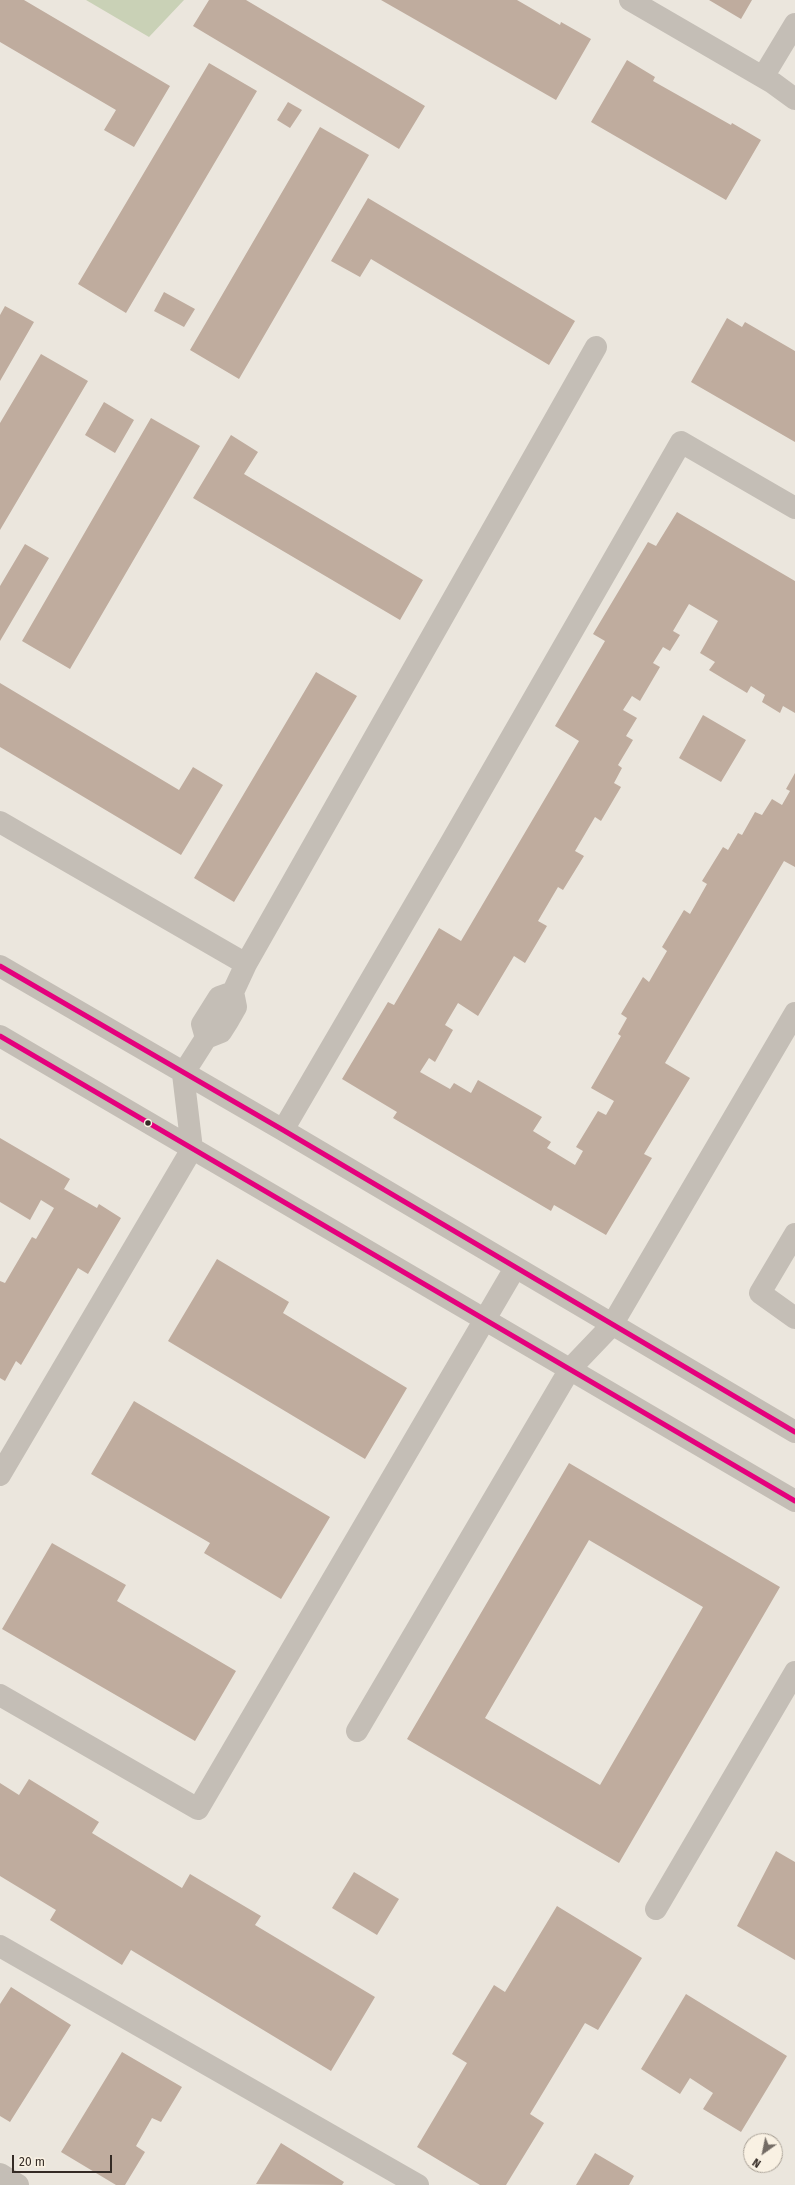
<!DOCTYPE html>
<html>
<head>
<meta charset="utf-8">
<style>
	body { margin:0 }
	#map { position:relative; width:795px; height:2185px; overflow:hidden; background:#ebe6dd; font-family:"Fira Sans",sans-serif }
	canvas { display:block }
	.north { position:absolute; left:743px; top:2133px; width:40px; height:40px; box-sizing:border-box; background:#f9f1e3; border:1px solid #aaa297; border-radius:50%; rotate:213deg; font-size:11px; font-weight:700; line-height:16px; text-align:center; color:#342b25 }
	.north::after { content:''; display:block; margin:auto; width:14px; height:18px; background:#746c65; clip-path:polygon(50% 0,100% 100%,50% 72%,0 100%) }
	.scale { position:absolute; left:12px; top:2155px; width:100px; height:18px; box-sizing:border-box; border:2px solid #342b25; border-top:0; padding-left:5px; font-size:12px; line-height:14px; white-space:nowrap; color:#342b25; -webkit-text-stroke:3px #f9f1e3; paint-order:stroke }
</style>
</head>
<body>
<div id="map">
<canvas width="795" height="2185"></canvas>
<div class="north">N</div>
<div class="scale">20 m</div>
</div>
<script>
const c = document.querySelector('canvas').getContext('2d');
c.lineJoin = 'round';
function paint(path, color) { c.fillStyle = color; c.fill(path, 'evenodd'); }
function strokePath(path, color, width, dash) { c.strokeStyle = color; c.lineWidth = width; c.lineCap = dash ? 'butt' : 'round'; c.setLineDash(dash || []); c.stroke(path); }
paint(new Path2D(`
	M86,0H184L149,37Z`), '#c9d1b6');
paint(new Path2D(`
	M0,0H24L170,86L134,147L104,130L116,110L0,42Z
	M209,0H246L425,106L399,149L193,26Z
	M381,0H517L560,25L561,22L591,39L556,100Z
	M709,0H752L741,19Z
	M627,60L655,77L653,81L731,125L732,123L761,140L726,200L591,122Z
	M209,63L257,91L126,313L78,284Z
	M288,102L302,110L290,128L277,120Z
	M320,127L369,155L239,379L190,350Z
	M368,198L575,321L549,365L371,259L360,277L331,261Z
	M164,292L195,309L184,327L154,311Z
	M5,306L34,322L0,381V315Z
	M727,318L742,327L745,322L795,351V442L691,382Z
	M41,354L88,381L0,530V423Z
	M104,402L134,420L115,453L85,435Z
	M151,418L200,446L70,669L22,641Z
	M231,435L258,452L244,474L423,580L400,620L193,498Z
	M677,512L795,581V713L783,706L780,713L762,702L765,695L751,686L747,693L709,670L715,662L700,653L718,621L689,604L673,631L680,635L670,651L663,647L653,663L660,667L640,701L632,696L623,710L637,718L626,736L633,740L618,765L622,768L614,783L621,787L601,821L595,817L575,851L584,856L563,890L558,887L538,921L547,926L525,963L514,956L478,1016L458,1003L445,1025L453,1030L435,1062L429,1058L420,1072L450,1089L454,1083L471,1093L478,1080L542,1117L533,1131L551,1142L547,1148L575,1165L583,1151L576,1147L598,1111L606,1115L614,1101L591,1088L621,1036L618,1034L627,1018L621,1014L643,977L649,982L667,951L662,947L684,910L690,914L707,884L702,881L723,847L728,850L738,833L742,835L755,812L762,815L772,799L782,805L790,791L786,789L795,773V867L784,861L665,1063L690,1078L644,1154L652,1158L606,1235L554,1205L551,1211L393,1118L397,1112L342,1079L388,1002L394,1005L439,928L461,941L579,741L555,726L605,641L593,634L648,542L656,546Z
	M25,544L49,558L0,641V586Z
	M316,672L357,696L234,902L194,878Z
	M0,683L179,790L193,767L223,785L181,855L0,747Z
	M703,715L746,740L721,782L679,758Z
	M0,1138L70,1179L64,1189L97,1208L99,1204L121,1218L88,1274L78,1268L21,1365L16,1361L5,1381L0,1378V1281L5,1283L32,1237L36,1239L54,1208L41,1200L30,1220L0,1202Z
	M217,1259L289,1302L283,1313L407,1388L365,1459L168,1341Z
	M134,1401L330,1517L281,1599L204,1553L210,1543L91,1474Z
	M569,1463L780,1587L619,1863L407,1739ZM589,1540L703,1607L600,1785L485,1718Z
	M52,1543L126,1585L117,1601L236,1671L195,1741L2,1629Z
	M29,1779L99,1822L92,1833L182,1888L190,1874L261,1916L255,1925L375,1997L331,2071L131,1950L122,1965L50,1920L56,1910L0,1876V1783L19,1795Z
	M776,1851L795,1862V1960L737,1926Z
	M354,1872L399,1899L377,1935L332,1908Z
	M557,1906L642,1958L598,2030L585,2023L530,2114L544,2123L506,2185H480L417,2147L467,2063L452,2054L494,1985L505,1992Z
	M11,1987L71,2025L10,2122L0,2116V2004Z
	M686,1994L787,2056L741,2132L703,2109L713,2093L690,2078L680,2094L641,2069Z
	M122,2052L182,2087L161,2122L152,2118L136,2146L145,2152L125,2185H116L61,2152Z
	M281,2143L344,2182L342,2185L256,2184Z
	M595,2153L634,2176L629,2185H576Z`), '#bfac9e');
strokePath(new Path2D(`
	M630,0L773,83L795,99
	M763,77L795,24
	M0,822L246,964
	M0,966L283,1130L795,1432
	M0,1036L795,1501
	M206,1038L202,1024L219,997L233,992
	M283,1130L450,844L681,442L795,508
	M795,1234L760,1293L795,1318
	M0,1475L192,1149L183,1074L206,1038L221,1032L228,1021L236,1007L233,992L246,964L596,347
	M0,1695L198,1809L515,1268
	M357,1731L570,1369L612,1325L795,1013
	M656,1909L795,1672
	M0,1946L418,2185
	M0,2174L18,2185`), '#c4beb6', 22);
strokePath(new Path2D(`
	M0,966L283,1130L795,1432
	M0,1036L795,1501`), '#e5007d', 5);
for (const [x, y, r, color] of [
	[148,1123,3.5,"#342b25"]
]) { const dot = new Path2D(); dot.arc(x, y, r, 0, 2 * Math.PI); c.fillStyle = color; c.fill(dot); strokePath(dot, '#f9f1e3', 1.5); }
</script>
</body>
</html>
